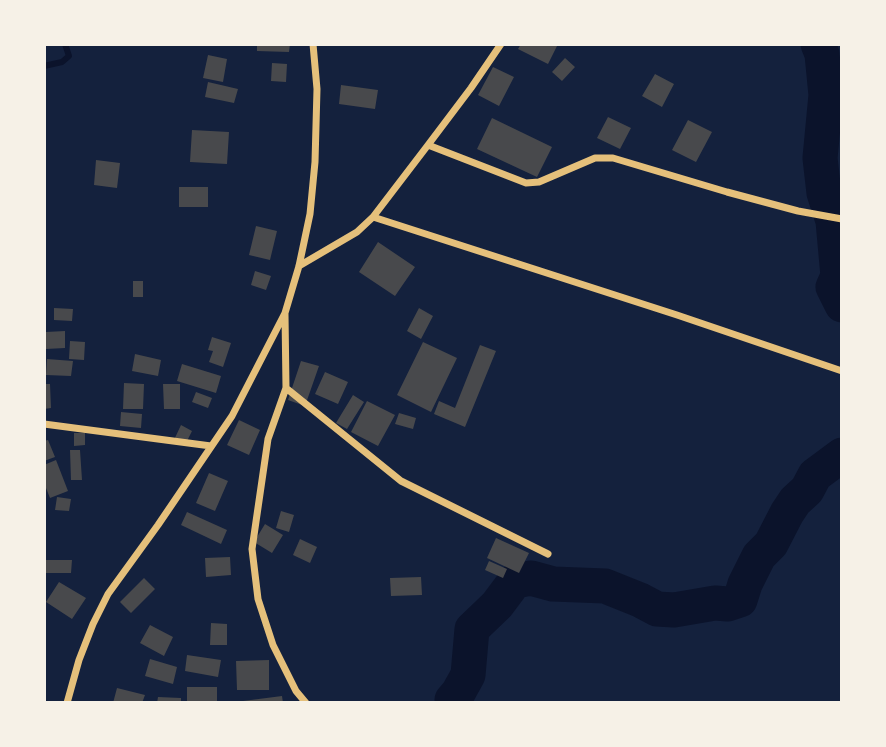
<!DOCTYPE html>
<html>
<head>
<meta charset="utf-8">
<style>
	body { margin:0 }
	#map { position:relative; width:886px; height:747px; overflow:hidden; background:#14213d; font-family:Rubik,sans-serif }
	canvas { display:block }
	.frame { position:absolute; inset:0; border:46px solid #f6f1e7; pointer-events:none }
</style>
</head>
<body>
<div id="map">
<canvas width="886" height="747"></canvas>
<div class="frame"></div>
</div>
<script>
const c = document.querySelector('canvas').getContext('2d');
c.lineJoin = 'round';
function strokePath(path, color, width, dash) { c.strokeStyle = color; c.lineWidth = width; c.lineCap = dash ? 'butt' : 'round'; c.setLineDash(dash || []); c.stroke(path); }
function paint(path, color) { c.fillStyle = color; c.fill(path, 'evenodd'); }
strokePath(new Path2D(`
	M44,66L62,62L69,56L65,44`), '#0b132b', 6);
strokePath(new Path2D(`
	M818,44L822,54L826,95L820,158L824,193L833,221L838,276L833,287L842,305
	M454,703L452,700L458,693L468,675L472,629L497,605L515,581L531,578L553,584L605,586L640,600L657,609L674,610L715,603L728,604L740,600L745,584L759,556L771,544L787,513L795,501L807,490L815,475L842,455`), '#0b132b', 35);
paint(new Path2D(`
	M257,44H290L289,52L257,51Z
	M521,44H558L548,64L518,49Z
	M208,55L227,59L223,82L203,78Z
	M565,58L575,67L562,81L552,72Z
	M272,63L287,64L286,82L271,81Z
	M493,67L514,77L499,106L478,95Z
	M655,74L674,84L662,107L642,96Z
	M208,82L238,89L234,103L205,97Z
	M341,85L378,90L375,109L339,104Z
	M608,117L631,128L620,149L597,138Z
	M492,118L552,147L537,177L477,149Z
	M688,120L712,132L696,162L672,150Z
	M192,130L229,132L227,164L190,162Z
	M96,160L120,163L117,188L94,185Z
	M179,187H208V207H179Z
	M256,226L277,231L270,260L249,255Z
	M378,242L415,267L395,296L359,272Z
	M255,271L271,276L266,290L251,285Z
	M133,281H143V297H133Z
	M54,308L73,309L72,321L54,320Z
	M419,308L433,316L421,339L407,331Z
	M65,331V348L46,349V332Z
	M212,337L231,343L223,367L209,362L213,351L208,350Z
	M70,341L85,342L84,360L69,359Z
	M423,342L457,358L431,412L397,395Z
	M480,345L496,351L465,427L434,414L439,401L455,408Z
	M135,354L161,360L158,376L132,371Z
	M47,359L73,361L71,376L46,375Z
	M301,361L319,366L305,406L288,400Z
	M182,364L221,376L216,393L177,381Z
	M325,372L348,382L338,404L315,394Z
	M124,383L144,384L143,409H123Z
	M44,384H50L51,408L44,409Z
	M163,384H180V409H164Z
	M196,392L212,398L208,408L192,402Z
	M353,395L364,402L347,429L336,423Z
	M367,401L395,415L378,446L351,432Z
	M121,412L142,414L141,428L120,426Z
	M399,413L416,418L413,429L395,424Z
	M239,420L260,430L249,455L227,445Z
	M181,425L192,431L185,445L174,440Z
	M74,433H85V445L74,446Z
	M48,440L55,457L44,461V441Z
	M70,450H80L82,480H71Z
	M56,460L68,491L50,498L44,483V465Z
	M209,473L228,481L215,511L196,503Z
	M57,497L71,499L69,511L55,510Z
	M281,511L294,515L289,532L276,528Z
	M187,512L227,530L221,544L181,525Z
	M265,524L283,535L272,553L254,542Z
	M496,538L529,553L519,573L487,558Z
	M300,539L317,547L310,563L293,555Z
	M230,557L231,575L206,577L205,558Z
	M46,560H72L71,573H46Z
	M489,561L507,569L503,578L485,570Z
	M421,577L422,595L391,596L390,578Z
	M144,578L155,589L131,613L120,602Z
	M59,582L86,598L72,619L46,602Z
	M211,623L227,624V645H210Z
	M150,625L173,637L164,656L140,643Z
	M187,655L221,660L218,677L185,671Z
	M150,659L177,667L173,684L145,676Z
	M269,660V690H237L236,661Z
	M187,687H217V703H187Z
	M117,688L145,695L142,703H113Z
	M282,696L283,703H244L243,701Z
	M158,697L181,698V703H157Z`), '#48494c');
strokePath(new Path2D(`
	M428,145L471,88L501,44
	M373,217L677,315L842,371
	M299,266L357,232L373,217L428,145L526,183L539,182L595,158H613L727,192L798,211L842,219
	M285,314L286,388L268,439L252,549L258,599L273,645L296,691L306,703
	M286,388L401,481L548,554
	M44,424L211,446
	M67,703L79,660L93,624L108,594L158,525L232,416L285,313L299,266L310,214L315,162L317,89L313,44`), '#e5c07b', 7);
</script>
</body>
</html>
